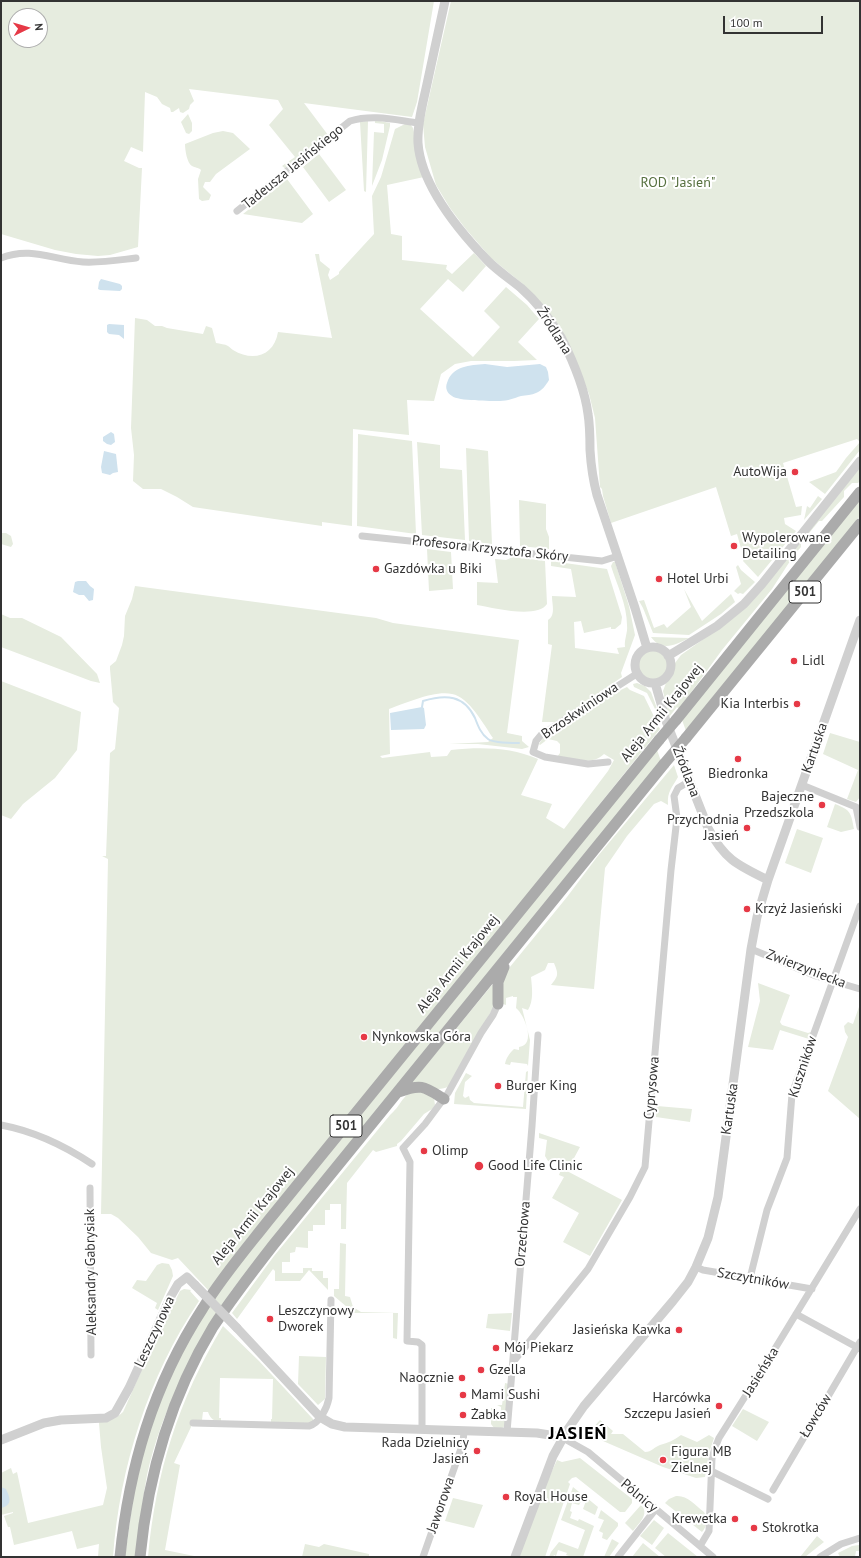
<!DOCTYPE html>
<html>
<head>
<meta charset="utf-8">
<style>
	body { margin:0 }
	#map { position:relative; width:861px; height:1558px; overflow:hidden; background:#fff; font-family:"PT Sans",sans-serif }
	canvas { display:block }
	.frame { position:absolute; inset:0; border:2px solid #333; pointer-events:none }
	.north { position:absolute; left:8px; top:8px; width:40px; height:40px; box-sizing:border-box; background:#fff; border:1px solid #adadad; border-radius:50%; rotate:85deg; font-size:11px; font-weight:700; line-height:16px; text-align:center; color:#333 }
	.north::after { content:''; display:block; margin:auto; width:14px; height:18px; background:#e63946; clip-path:polygon(50% 0,100% 100%,50% 72%,0 100%) }
	.scale { position:absolute; left:723px; top:16px; width:100px; height:18px; box-sizing:border-box; border:2px solid #333; border-top:0; padding-left:5px; font-size:12px; line-height:14px; white-space:nowrap; color:#333; -webkit-text-stroke:3px #fff; paint-order:stroke }
</style>
</head>
<body>
<div id="map">
<canvas width="861" height="1558"></canvas>
<div class="frame"></div>
<div class="north">N</div>
<div class="scale">100 m</div>
</div>
<script>
const c = document.querySelector('canvas').getContext('2d');
c.lineJoin = 'round';
function paint(path, color) { c.fillStyle = color; c.fill(path, 'evenodd'); }
function strokePath(path, color, width, dash) { c.strokeStyle = color; c.lineWidth = width; c.lineCap = dash ? 'butt' : 'round'; c.setLineDash(dash || []); c.stroke(path); }
function write(font, color, halo, rows, align = 'center') {
  c.font = font + ' "PT Sans",sans-serif'; c.lineWidth = 4; c.setLineDash([]); c.textBaseline = 'middle'; c.strokeStyle = halo; c.fillStyle = color; for (const [text, x, y, turn = 0] of rows) {
    c.save(); c.translate(x, y); c.rotate((+turn || 0) * Math.PI / 180); c.textAlign = isNaN(turn) ? turn : align; if (halo) c.strokeText(text, 0, 0); c.fillText(text, 0, 0); c.restore();
  }
}
paint(new Path2D(`
	M1,1H434L417,102L412,117L304,103L328,135L286,169L282,166L295,157L269,125L283,109L278,100L189,89L194,101L190,105L189,109L183,113L180,112L179,108L173,112H171L170,108L162,104L157,97L145,92L143,152L131,147L124,161L139,168H142L138,247L110,255L98,256L76,254L55,250L1,234ZM16,16H40V40H16Z
	M451,1H860V450L825,494L809,482L836,472L846,458L860,442L857,439L783,463L796,507L802,506L801,515L784,518L785,524L796,531L758,577L743,561L744,559L737,534L731,536L716,487L611,523L603,496L602,489L600,487L595,418L589,394L575,360L524,285L491,258L465,228L450,208L436,185L425,147L423,124Z
	M188,114L192,123V131L189,134L186,133L181,122Z
	M375,120L390,123V126L382,160L372,186L374,132L384,133V124L375,123Z
	M368,121L366,192L364,191L360,122Z
	M405,124H410L413,128L424,177L387,185L391,234L402,236V260L447,265L446,269L452,274L474,253L486,266L463,292L448,279L420,309L473,357L500,327L484,311L506,287L527,305L539,319L518,342L537,360L514,361H471L455,364L441,374L434,401L407,400L409,435L353,429L352,526L322,522V526L193,507L177,497L161,489H143L133,481L134,455L131,428L135,318L147,320L155,326H162L167,328L203,334L206,326L212,328L216,343C220,344 225,344 228,346C230,347 231,349 233,350C253,362 274,356 278,332L332,338L315,254H319L320,261L330,269L328,275L330,280L339,274V272L374,234L372,196L381,177L395,129Z
	M223,131L233,133L250,149L216,174L210,182H205L203,187L211,195L209,200L202,201L199,199L198,179L201,170C198,167 195,168 192,166C187,163 185,150 185,144L213,133Z
	M319,154L346,190L329,202L303,167Z
	M287,179L313,214L302,223L243,214Z
	M358,434L412,441L416,534L357,526Z
	M417,442L440,445V468L462,470L465,540L422,535Z
	M466,448L488,451L492,544L469,541Z
	M860,468V481L858,483H852L844,491V497L822,521H819L801,543V547L794,555L772,589L722,650L679,709L677,707L669,717L663,691L666,683L672,677L675,663L681,655L722,626Z
	M818,496L822,499L804,520L807,506L810,508Z
	M860,499V516L686,731L682,720Z
	M519,500L546,504V529L549,537V549L520,546Z
	M1,533H6L11,536L13,544L11,547L1,544Z
	M427,549L451,552L453,589L429,591Z
	M513,557L545,561L547,604C537,619 494,608 477,605V582L498,583L495,559L506,560Z
	M551,561L607,569L622,617L621,624L615,629H611V627L584,633L581,621L574,622L575,648L619,654L617,648L625,647C624,639 628,633 627,625C627,605 617,585 611,566L613,562H615L629,606L635,635L621,673L622,677L556,722H542L552,645L548,644V620C556,615 552,605 552,596L576,597L571,569L551,566Z
	M738,565L741,570L755,582L743,594L740,593L738,594L734,591L741,584L736,567Z
	M135,586L376,618L393,623L519,640L507,733L522,736V741L529,747L522,749L478,744H449L488,742L493,738C484,725 469,697 452,694C435,690 406,703 389,709L390,754L380,756L382,758L430,752L431,757L447,756L451,750C481,747 510,747 538,759L521,795L552,804L546,818L564,829L608,771L614,760L604,754C592,766 572,759 557,757L560,753V744L557,741L548,739L540,745L539,744L543,738L600,700L627,687L630,690L644,696L660,729L209,1291L178,1258L172,1260L151,1253L138,1237L118,1218L111,1214H101L108,859L102,856H106L110,753L115,749L119,708L113,702L110,669V666L116,661L122,645L124,636L125,616L132,599Z
	M684,589L702,621L731,594L735,602L721,614L689,635L653,633L643,608L639,601L644,600L654,628L664,624L667,628L691,607Z
	M1,614L10,618H22L61,637L97,674L100,683L91,681L1,647Z
	M651,637L689,638C675,645 662,652 651,637Z
	M638 665a15 15 0 1 1 30 0a15 15 0 1 1-30 0Z
	M1,681L81,712L77,750L55,778L23,804L11,819L1,815Z
	M637,683L645,686L651,692L663,725L647,693L634,687L633,684Z
	M830,733L860,742V797L856,802L847,799L858,770L823,754Z
	M657,750L661,761L232,1290C195,1347 162,1408 147,1475C142,1502 139,1530 135,1557H125L137,1471L164,1389L201,1317L257,1241Z
	M674,765L678,777C672,788 667,791 668,805L661,801L654,804L627,836L605,868L594,989L551,985C558,976 559,975 554,963H548L545,970L531,977C532,988 534,1000 528,1010L522,1008L530,1040L528,1066L527,1064L511,1062L510,1065L505,1064C506,1058 509,1054 514,1049L519,1050V1047C537,1045 524,1014 516,1008L517,997H513V996L506,998V1005L503,1004L501,995L505,973L567,897L597,857Z
	M835,804C851,810 851,813 854,829L841,832L827,827Z
	M797,829L823,838L811,873L785,863Z
	M758,983L790,995L780,1022L782,1025L808,1033L811,1032L809,1039L780,1030L773,1050L748,1047L760,1001Z
	M492,985H493L495,996L493,1008L449,1086C438,1093 425,1086 413,1083L412,1082Z
	M860,1004V1119L828,1091L848,1037L845,1032L844,1026L848,1022L853,1024Z
	M528,1071L526,1109L454,1104L455,1093L466,1073L472,1076L465,1082L463,1096L465,1098L469,1096L470,1100L474,1103L523,1107L526,1072Z
	M416,1089L434,1098L435,1105L432,1109L424,1114L401,1141L397,1144V1146L376,1152L373,1150L347,1183L346,1229H341V1204H330V1210H325V1225H313V1231H308V1248L296,1247L295,1252L290,1253V1262H282V1273H303V1268H312V1271H323V1278H328V1290L309,1270L300,1281H275V1271L273,1269L237,1319L232,1313L274,1256L390,1115C401,1106 401,1096 416,1089Z
	M657,1106L692,1109L690,1122L656,1117Z
	M539,1133L580,1147L567,1171L622,1200L590,1256L563,1242L579,1213L552,1198L564,1177L559,1175L563,1164L548,1161L545,1156L547,1140L539,1138Z
	M340,1243L346,1244L345,1296L350,1297L353,1307L361,1312L398,1313L397,1339L393,1338V1313H354L334,1296V1289H339Z
	M162,1263L169,1264L172,1270L173,1276L158,1310L155,1308L157,1303L132,1288L137,1280L146,1281L157,1265Z
	M184,1289L191,1290L190,1291L199,1301C148,1377 120,1466 113,1557H98L99,1544L77,1549L72,1531L14,1545L10,1527H8L4,1516L13,1513V1512L1,1515V1508H2L1,1473L11,1468L13,1474L17,1472L28,1523L103,1505L107,1488L101,1447L99,1423L100,1421C110,1420 116,1419 123,1412L174,1298L176,1299L180,1291Z
	M512,1313L510,1331L486,1328L488,1314Z
	M223,1326L259,1361L313,1419V1421L308,1424L271,1422V1419H272L273,1379L220,1378L219,1418H221V1421C214,1421 211,1420 208,1412H203L202,1420H191V1427L174,1463L180,1465L165,1550L199,1557H148C156,1472 178,1400 223,1326Z
	M299,1356L326,1357L325,1399L318,1405L298,1384Z
	M505,1383L509,1384L505,1426L502,1428H494L491,1424V1408H497L496,1412H501V1407L497,1405H502Z
	M743,1409L769,1422L757,1441L732,1426Z
	M600,1420L613,1431L611,1434H623L645,1452C652,1452 654,1447 660,1445C668,1443 674,1440 681,1435L697,1442L709,1435L714,1438L709,1453L705,1477L696,1478L663,1467L603,1441L591,1430Z
	M580,1458L632,1499V1503L625,1512H620L576,1477L572,1478L568,1482L570,1484L545,1557H519L545,1486L557,1460L562,1462Z
	M573,1487L584,1496L579,1505L572,1503L570,1511L572,1512L570,1518L578,1521L579,1519L594,1526L583,1557H572L566,1555L567,1553L558,1550L556,1556L554,1555L553,1557H549L551,1552L559,1542L578,1549L585,1530L561,1520Z
	M676,1496C687,1495 695,1505 704,1512C708,1518 707,1527 702,1532L665,1503L669,1499Z
	M453,1498L483,1505L474,1528L445,1521Z
	M587,1498L598,1507L595,1515L583,1509Z
	M641,1505C650,1514 639,1523 633,1531L625,1523Z
	M601,1510L618,1523V1526L607,1540L602,1538L603,1533L599,1531L604,1520L598,1518Z
	M654,1520L664,1528L652,1545L640,1536Z
	M668,1533L698,1557H666L655,1548Z
	M817,1536L824,1542L805,1557H800Z
	M612,1539L619,1543L609,1557H604Z
	M643,1543L660,1557H632Z
	M305,1544L319,1547L324,1544L369,1554V1557H302Z
	M859,1545V1551H856L855,1557H840L838,1553L852,1546Z`), '#e6ecdf');
paint(new Path2D(`
	M101,279L120,284L122,286V289L120,291L100,290L98,289L99,282Z
	M109,324L124,325V339L119,335L109,334L107,332V325Z
	M485,364L507,367L540,364L546,367L548,372L549,380C546,385 542,391 536,393C532,395 526,395 521,396C514,398 508,401 500,401C491,401 458,401 452,396C447,393 445,388 447,383C452,366 470,365 485,364Z
	M111,432L114,434L115,442L111,445L107,444L103,441V437Z
	M104,451L116,454L118,472L113,473L110,475L102,473L101,467Z
	M78,581H86L90,586L94,589L93,600L89,601L84,595H79L73,592L75,582Z
	M422,707L424,708L426,725L424,729L391,730L390,713Z
	M1,1487L6,1489C10,1498 13,1505 1,1508Z`), '#cfe2ee');
strokePath(new Path2D(`
	M422,707L423,701C446,694 464,695 475,718C478,726 481,734 488,739C493,743 511,743 519,743`), '#cfe2ee', 2);
strokePath(new Path2D(`
	M237,211L350,121C373,114 395,120 419,123
	M1,258C31,246 53,260 83,262C101,263 119,260 136,258
	M362,536L602,561L618,556
	M608,762L588,764L545,757L533,752L536,741L541,735L638,673
	M802,785L856,807
	M856,807L860,827
	M751,949L816,976L860,989
	M1,1125C33,1131 65,1146 92,1164
	M90,1188L91,1355
	M696,1267L703,1270L812,1289
	M750,1278L767,1210L787,1158L792,1094L860,906
	M796,1314L860,1349
	M513,1362L588,1269L630,1197L645,1167L671,870L677,818L674,796L678,788L690,781
	M193,1423L309,1426C320,1423 327,1408 329,1398L331,1300
	M422,1429V1345L418,1342L407,1341L410,1162L403,1148L425,1124L448,1093L481,1033L493,1015L498,1004
	M507,1432L532,1126L538,1035
	M563,1438L588,1452L713,1557
	M711,1471L768,1499
	M773,1490L860,1342
	M700,1546L709,1531L712,1458L715,1448L719,1438L765,1365L860,1209
	M423,1557L463,1443L464,1431
	M618,1557L655,1510
	M820,1557L841,1544L860,1538`), '#d0d0d0', 7);
strokePath(new Path2D(`
	M445,1C439,29 433,56 427,84C423,103 417,123 418,143C421,186 460,232 488,261C498,271 510,279 521,288C537,302 550,319 561,337C572,359 585,390 588,414C590,426 590,438 590,450C591,466 593,480 597,495L635,608L647,648
	M635 665a18 18 0 1 1 36 0a18 18 0 1 1-36 0Z
	M668,656L717,626L744,604L762,584L860,461
	M655,683L666,721L708,828C724,859 737,865 768,880
	M237,1328L320,1417L332,1424L345,1427L537,1433L556,1436L563,1438
	M1,1440L44,1423L61,1420L106,1418L115,1413L129,1388L171,1296L178,1284L187,1277L195,1285
	M515,1557L553,1456L568,1429L584,1406L673,1301L688,1282L696,1267L708,1238L718,1197L751,949L757,917L768,880L860,620`), '#d0d0d0', 9);
strokePath(new Path2D(`
	M676,720L860,492
	M686,738L860,524
	M498,1004V982L504,967
	M399,1092C422,1083 425,1087 444,1099
	M120,1557C129,1467 153,1385 203,1308C222,1277 246,1249 268,1221L659,740
	M140,1557C148,1475 170,1398 213,1327C232,1298 253,1271 274,1244L664,764`), '#ababab', 11);
strokePath(new Path2D(`
	M195,1285L237,1328`), '#d0d0d0', 9);
strokePath(new Path2D(`
	M659,740L676,720
	M664,764L686,738`), '#ababab', 11);
for (const [x, y, r, color] of [
	[795,472,4,"#e63946"],
	[734,546,4,"#e63946"],
	[376,569,4,"#e63946"],
	[659,579,4,"#e63946"],
	[794,661,4,"#e63946"],
	[797,704,4,"#e63946"],
	[738,759,4,"#e63946"],
	[822,805,4,"#e63946"],
	[747,828,4,"#e63946"],
	[747,909,4,"#e63946"],
	[364,1037,4,"#e63946"],
	[498,1086,4,"#e63946"],
	[424,1151,4,"#e63946"],
	[479,1166,5,"#e63946"],
	[270,1319,4,"#e63946"],
	[679,1330,4,"#e63946"],
	[496,1348,4,"#e63946"],
	[481,1370,4,"#e63946"],
	[462,1378,4,"#e63946"],
	[463,1395,4,"#e63946"],
	[719,1406,4,"#e63946"],
	[463,1415,4,"#e63946"],
	[477,1451,4,"#e63946"],
	[663,1460,4,"#e63946"],
	[506,1497,4,"#e63946"],
	[735,1519,4,"#e63946"],
	[754,1528,4,"#e63946"]
]) { const dot = new Path2D(); dot.arc(x, y, r, 0, 2 * Math.PI); c.fillStyle = color; c.fill(dot); strokePath(dot, '#fff', 1.5); }
for (const [x, y, w] of [
	[805,592,32],
	[346,1126,32]
]) { const box = new Path2D(); box.roundRect(x - w / 2, y - 11, w, 22, 3); c.fillStyle = '#fff'; c.fill(box); strokePath(box, '#333', 1); }
write('bold 13px', '#333', null, [
	["501",805,592],
	["501",346,1126]
]);
write('14px', '#333', '#fff', [
	["Tadeusza Jasińskiego",293,167,-39],
	["Źródlana",554,331,58],
	["Profesora Krzysztofa Skóry",490,549,6],
	["Brzoskwiniowa",580,711,-34],
	["Aleja Armii Krajowej",662,713,-51],
	["Kartuska",815,748,-71],
	["Źródlana",686,772,69],
	["Aleja Armii Krajowej",458,964,-51],
	["Zwierzyniecka",806,969,21],
	["Kuszników",803,1067,-72],
	["Cyprysowa",652,1088,-85],
	["Kartuska",730,1109,-82],
	["Aleja Armii Krajowej",253,1216,-51],
	["Orzechowa",523,1234,-85],
	["Aleksandry Gabrysiak",91,1272,-91],
	["Szczytników",753,1279,10],
	["Leszczynowa",155,1332,-65],
	["Jasieńska",761,1372,-58],
	["Łowców",816,1416,-59],
	["Pólnicy",639,1496,40],
	["Jaworowa",441,1505,-71]
]);
write('14px', '#56703f', '#fff', [
	["ROD \"Jasień\"",678,183]
]);
write('14px', '#333', '#fff', [
	["AutoWija",787,472,"right"],
	["Wypolerowane",742,538],
	["Detailing",742,554],
	["Gazdówka u Biki",384,569],
	["Hotel Urbi",667,579],
	["Lidl",802,661],
	["Kia Interbis",789,704,"right"],
	["Biedronka",738,774,"center"],
	["Bajeczne",814,797,"right"],
	["Przedszkola",814,813,"right"],
	["Przychodnia",739,820,"right"],
	["Jasień",739,836,"right"],
	["Krzyż Jasieński",755,909],
	["Nynkowska Góra",372,1037],
	["Burger King",506,1086],
	["Olimp",432,1151],
	["Good Life Clinic",488,1166],
	["Leszczynowy",278,1311],
	["Dworek",278,1327],
	["Jasieńska Kawka",671,1330,"right"],
	["Mój Piekarz",504,1348],
	["Gzella",489,1370],
	["Naocznie",454,1378,"right"],
	["Mami Sushi",471,1395],
	["Harcówka",711,1398,"right"],
	["Szczepu Jasień",711,1414,"right"],
	["Żabka",471,1415],
	["Rada Dzielnicy",469,1443,"right"],
	["Jasień",469,1459,"right"],
	["Figura MB",671,1452],
	["Zielnej",671,1468],
	["Royal House",514,1497],
	["Krewetka",727,1519,"right"],
	["Stokrotka",762,1528]
], 'left');
c.letterSpacing = '1px';
write('bold 18px', '#000', '#fff', [
	["JASIEŃ",578,1434]
]);
c.letterSpacing = '0px';
</script>
</body>
</html>
